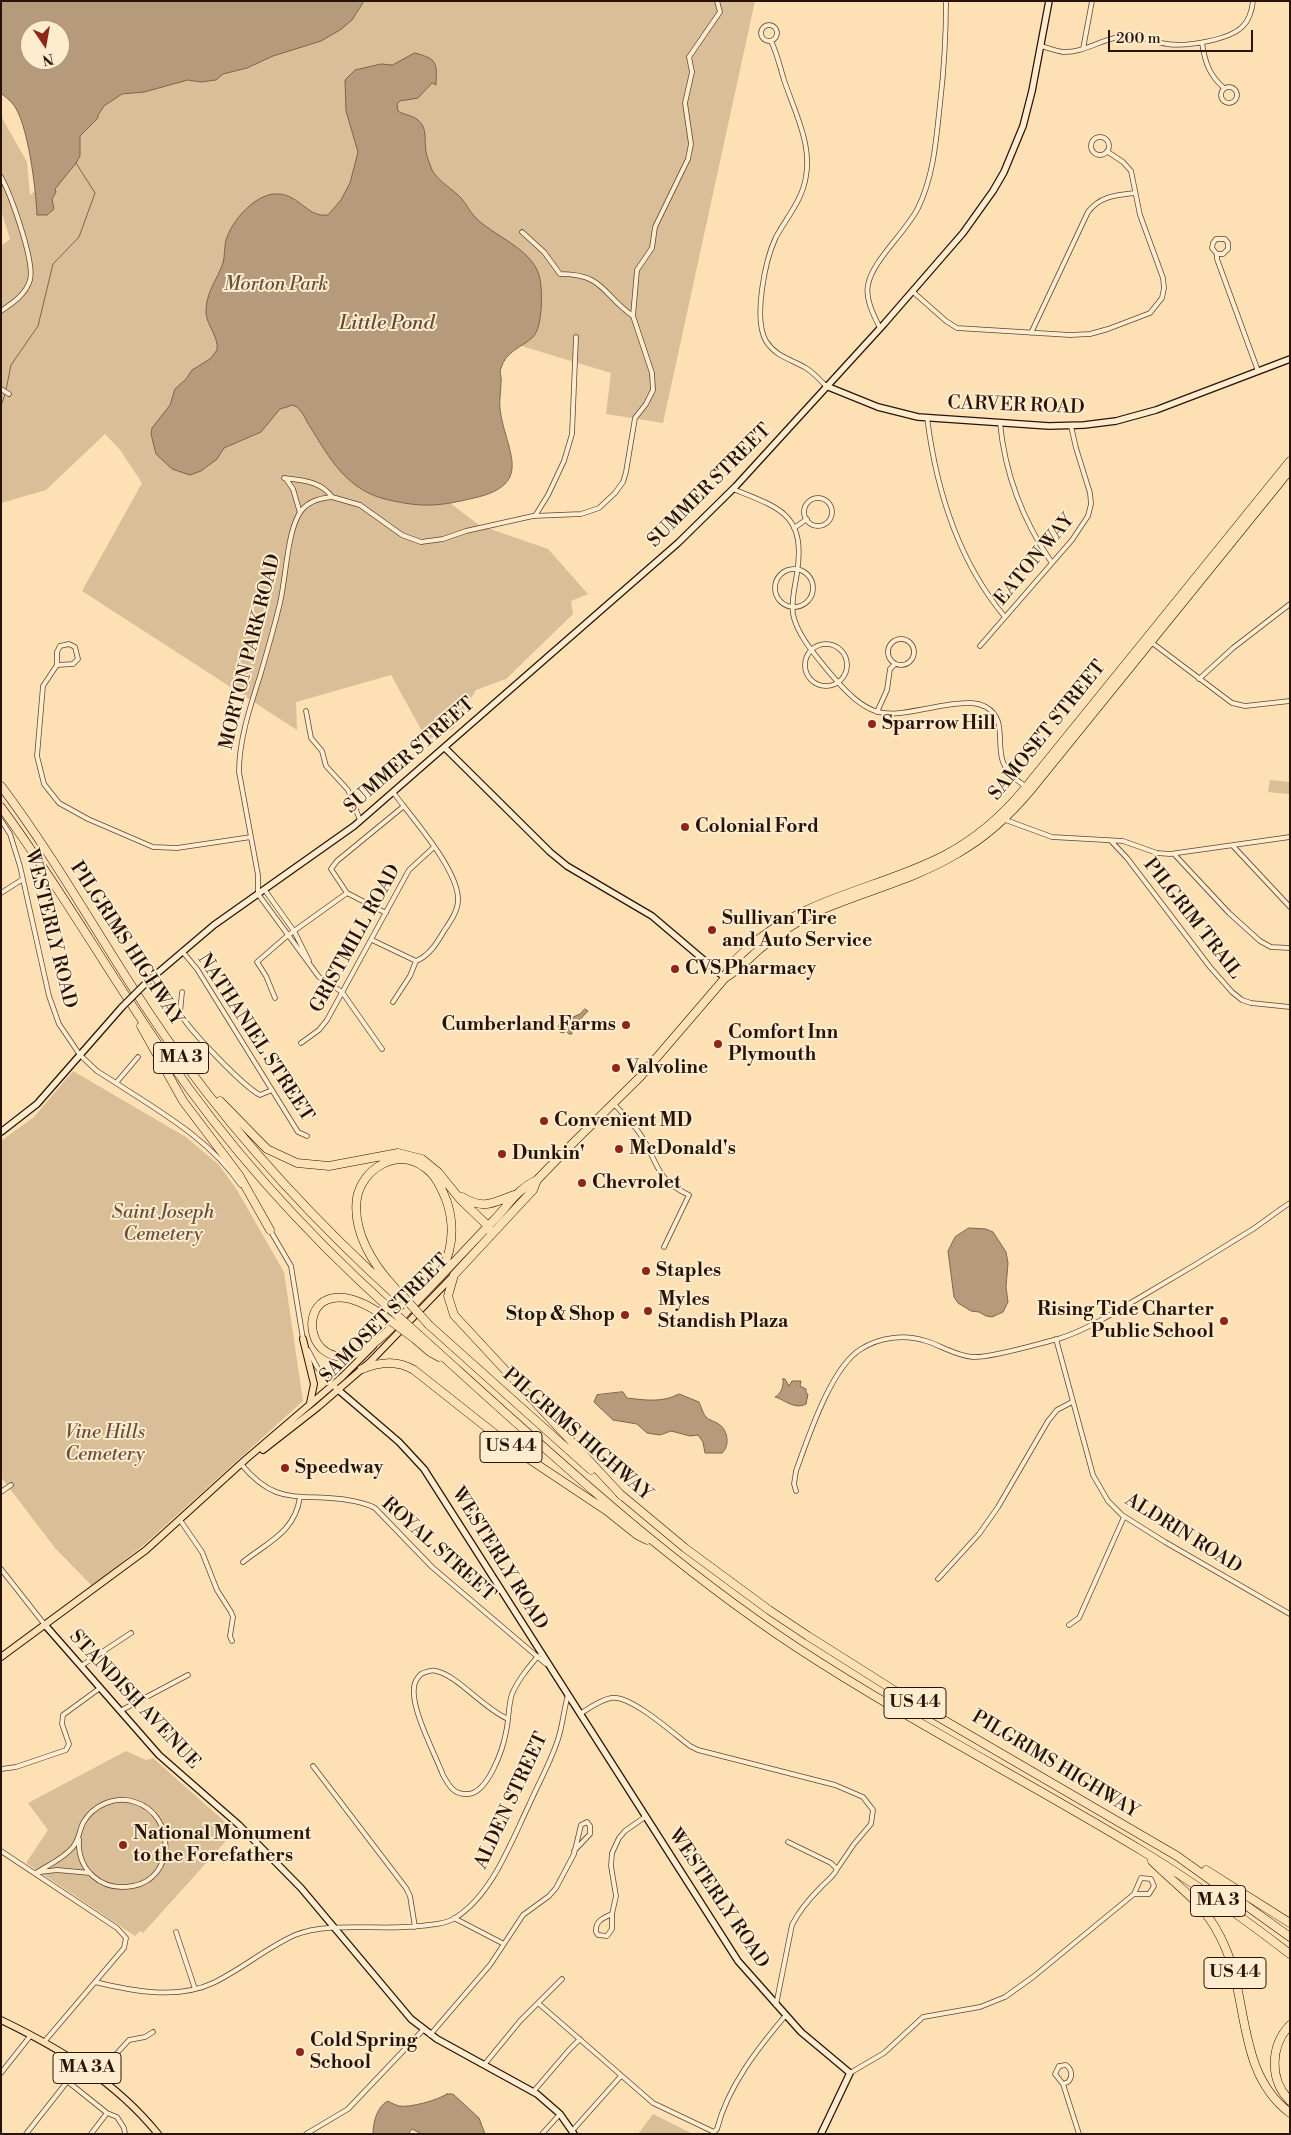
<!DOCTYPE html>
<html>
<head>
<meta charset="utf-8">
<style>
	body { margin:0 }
	#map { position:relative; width:1291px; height:2135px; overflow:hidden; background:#fde1b5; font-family:"Libre Bodoni",serif }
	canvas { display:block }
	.frame { position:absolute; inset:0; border:2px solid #281309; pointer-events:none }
	.north { position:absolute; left:20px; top:20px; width:50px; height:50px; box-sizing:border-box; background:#feeccf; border:1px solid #a89580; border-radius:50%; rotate:168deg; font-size:14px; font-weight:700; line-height:20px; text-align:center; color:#281309 }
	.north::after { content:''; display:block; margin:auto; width:18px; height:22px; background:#8f2418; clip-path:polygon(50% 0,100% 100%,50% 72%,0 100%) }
	.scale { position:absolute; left:1108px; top:30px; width:145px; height:22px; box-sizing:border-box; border:2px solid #281309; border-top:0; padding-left:6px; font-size:15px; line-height:18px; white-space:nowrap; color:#281309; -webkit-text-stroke:4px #feeccf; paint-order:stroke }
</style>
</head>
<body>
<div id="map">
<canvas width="1291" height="2135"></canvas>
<div class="frame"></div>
<div class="north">N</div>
<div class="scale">200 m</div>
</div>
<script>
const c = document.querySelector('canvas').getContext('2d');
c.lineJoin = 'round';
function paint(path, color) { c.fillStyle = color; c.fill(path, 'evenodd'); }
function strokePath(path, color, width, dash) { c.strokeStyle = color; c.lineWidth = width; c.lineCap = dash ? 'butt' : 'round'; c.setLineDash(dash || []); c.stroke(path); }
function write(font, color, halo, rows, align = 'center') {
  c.font = font + ' "Libre Bodoni",serif'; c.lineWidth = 4; c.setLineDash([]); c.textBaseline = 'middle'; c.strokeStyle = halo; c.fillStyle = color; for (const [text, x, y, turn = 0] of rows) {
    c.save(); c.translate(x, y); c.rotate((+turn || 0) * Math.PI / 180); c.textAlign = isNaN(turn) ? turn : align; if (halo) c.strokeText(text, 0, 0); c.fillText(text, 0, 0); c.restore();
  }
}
paint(new Path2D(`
	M336,1H755L663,423L606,414L611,373L508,342L450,503L479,525L548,549L588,594L571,601L573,614L506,679L476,690L453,729L427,740L391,675L296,702L297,730L82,591L142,483L120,450L105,434L46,490L1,503V246L10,239L1,210V116L27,162L30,195L49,179L63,157L105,102Z
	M1270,780L1290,782V794L1268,792Z
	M73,1071L186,1137L219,1165L237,1190L284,1272L303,1401L146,1543L92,1586L55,1548L1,1477V1141L34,1117Z
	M126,1751L146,1760L153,1758L235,1831L143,1933L140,1931L135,1936L26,1863L48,1830L28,1803Z
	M653,2114L693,2134H638Z`), '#d9be98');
const water = new Path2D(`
	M1,1H364L352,20L340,30L321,41L273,56L247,68L223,74L216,80L201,82L188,80L144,92L122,94L104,106L98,115V118L80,136V156L76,163L55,189L56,192L52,199L54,209L47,215H37C36,190 28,122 13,104C10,100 5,97 1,93ZM30,30H60V60H30Z
	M415,53C438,59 437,63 436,85L432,83L418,98L400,101L397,104L398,111C404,115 412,115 418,120C428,128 424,141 426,152C427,158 430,164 432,170C439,182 453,189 462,199C467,205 470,212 475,217C493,236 531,248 539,275C543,288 543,327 533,337C521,348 506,351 501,368C499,373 502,377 501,382C501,391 499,400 500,409C505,450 536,484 474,498C440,506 424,508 389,500C347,491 330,459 309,425C304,417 302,409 293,405L280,409L261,432L224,448L217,459L201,471L190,475L172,469L156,454L151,434L152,428L170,405L175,389L186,379L192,370L210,359L217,350C219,337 207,326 206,313C205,294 217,280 223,263C225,256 224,248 226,240C232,221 253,196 274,194C299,192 306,218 328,215L341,200L350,183L358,152L346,111L345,80L355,70L381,64L392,65Z
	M585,1009L588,1011L571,1029L572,1034H569L566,1031L563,1033L560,1032L562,1029L558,1027L560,1023L580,1014Z
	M969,1228L986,1229L993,1232L1006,1252L1008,1263L1006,1287L1008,1302L1003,1312L992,1317L986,1316L979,1312L971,1311L958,1303L954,1297L948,1251L955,1237Z
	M783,1379H785L789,1386L792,1381H801L800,1386L806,1389V1393L808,1394L806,1404C795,1410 785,1400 775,1397C781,1394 784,1386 783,1379Z
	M623,1392L627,1398C645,1400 662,1403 679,1394L699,1402C701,1406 703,1414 706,1417C709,1421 716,1421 720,1425C728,1431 730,1446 722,1453H705L703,1442L698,1435L690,1436L671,1431L660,1435L647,1433L637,1424L613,1420L594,1402L597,1395Z
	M447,2094H453L479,2118L485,2134H422L412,2129L408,2134H373C373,2123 377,2106 388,2101C391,2103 396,2105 399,2106C410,2108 438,2100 447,2094Z`);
paint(water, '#b59b7b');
strokePath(water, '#7d654d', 1);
strokePath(new Path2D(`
	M6,390L11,365L38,326L53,264L79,237L95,193L76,163
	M1,406L5,394`), '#7d654d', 1);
const street = new Path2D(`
	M761 33a8 8 0 1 1 16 0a8 8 0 1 1-16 0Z
	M771,41C777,53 780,67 784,80C794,110 812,144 806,176C803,199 787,217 776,237C765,260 753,319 766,341C776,357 791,359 806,368C814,373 820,380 826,386
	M1202,43C1205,62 1209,75 1224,88
	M1041,46C1048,48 1056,51 1063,52C1085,53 1104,37 1126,36C1140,35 1153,42 1167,44C1186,47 1230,40 1243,26C1250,19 1252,10 1253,1
	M1083,49L1092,1
	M1221 95a8 8 0 1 1 16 0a8 8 0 1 1-16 0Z
	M1091 146a9 9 0 1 1 18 0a9 9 0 1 1-18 0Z
	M1,177C11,195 35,262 30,280C26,294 13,303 1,311
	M522,232L544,252L560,274C605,274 602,295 633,316
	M1217,254H1223L1228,249V243L1225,239H1216L1213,243L1212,248L1217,254V259L1258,371
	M912,291L946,321L957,328L1070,335L1090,334L1108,329L1150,313L1162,298L1164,288L1163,278L1140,215L1131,171L1123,162L1108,152
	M880,328C874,316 865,299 868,285C872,261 906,232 918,208C934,175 936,140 940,104C944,70 946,36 946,1
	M1031,333L1088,212C1100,196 1116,195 1135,193
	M1,389L9,394
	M927,417C936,489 958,561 1005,617
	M1000,423C1005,474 1023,521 1052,563
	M284,478C301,480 321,481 332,497L360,505L402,535L421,542L443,539L466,531L533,516L581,514L599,508L615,493L623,482L626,472L635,418L646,404L653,390L652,373L633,316L637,270L652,248L655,227L688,159L691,144L685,103L692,72L689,57L720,12L717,1
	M286,479L293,489L300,513
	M733,489C780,508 806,514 797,573C795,587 791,600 793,614C797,635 816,656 829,672C877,729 887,714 953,704C964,703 975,701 986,707C1007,719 996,743 1003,762C1007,773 1016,780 1025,786
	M332,497C319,498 306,502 299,514C287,535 286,577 280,603C274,628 267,652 260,676C250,707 239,740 239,772L258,875V894L319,977L342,992L382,1049
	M804 512a14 14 0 1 1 28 0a14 14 0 1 1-28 0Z
	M535,516L548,495L564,461L572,434L576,337
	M794,528L807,519
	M775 588a19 19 0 1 1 38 0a19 19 0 1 1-38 0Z
	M888 652a13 13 0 1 1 26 0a13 13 0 1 1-26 0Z
	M1151,642L1232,703L1245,706L1290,701
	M805 665a21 21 0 1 1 42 0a21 21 0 1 1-42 0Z
	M980,646L1072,540L1088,516L1091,504L1090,493L1076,448L1071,426
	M57,665V652L60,646L69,644L75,647L78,659L73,664L57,665L43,686L37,756L44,784L59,803L88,819L153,847L177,848L251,837
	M1199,679L1233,648L1290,604
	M306,711L311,738L322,751L326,766L348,790L360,820
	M877,712L887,690L890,669L895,664
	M1003,819L1052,837L1123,841L1157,853L1170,854L1290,837
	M1,820L10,834L20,866L49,996L59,1024L80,1055L97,1071L116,1083L138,1057
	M1111,841L1127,858L1210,967L1232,992L1242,1000L1251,1003L1290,1007
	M1233,846L1290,907
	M1174,854L1229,913L1260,941L1271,947L1290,948
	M264,889L294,931L309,961
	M1,893L23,879
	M386,913L347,893L331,869L337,861L404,806
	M372,940L416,961C429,956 437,943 444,931C450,922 458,911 458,900C459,870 411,817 393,792
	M182,951L197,969L298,1132L307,1136
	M182,992L180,1013C188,1029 244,1087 260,1095L272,1090
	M275,998L266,976L257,962L287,936L347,893
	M393,1002L410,976L416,961
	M301,1043L319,1030L327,1020L409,870L434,847
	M116,1083C162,1113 209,1139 241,1185
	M614,1104C623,1114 635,1125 642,1137C659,1165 656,1180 689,1195L664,1247
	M270,1230L291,1266L303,1339
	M1056,1339L1093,1475L1108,1501L1122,1515L1165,1542L1290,1614
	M308,1350L317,1367L332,1385
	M241,1464C275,1505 295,1494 341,1499C353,1501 364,1502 375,1508L432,1567L546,1664
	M796,1491L794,1484L796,1471C808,1438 831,1367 861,1349C880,1337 905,1334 926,1341C942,1346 956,1356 973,1357C992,1358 1037,1344 1058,1339C1087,1330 1113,1313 1139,1298C1177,1276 1215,1253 1253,1229C1265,1221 1277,1211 1290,1203
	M1,1492L11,1485
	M180,1520L202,1552L217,1590L231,1612L233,1617L230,1636L232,1641
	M243,1562C268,1542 295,1532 300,1497
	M1,1569L45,1625
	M938,1579L979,1534L998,1507L1048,1421L1057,1410L1072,1402
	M1069,1625L1079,1618L1124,1517
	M81,1666L131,1633
	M120,1711L188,1675
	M580,1714C589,1708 600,1700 611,1698C630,1694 674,1734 690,1746L698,1750L835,1785L863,1797L873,1810L871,1824L854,1844L837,1869
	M508,1719C484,1709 457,1675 436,1671C431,1669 426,1672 421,1674C417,1678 414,1682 414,1688C411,1709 435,1754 443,1775C449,1786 454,1795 468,1794C488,1793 503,1749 506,1732C509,1720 508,1706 512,1694C518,1680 528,1668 538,1656
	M313,1766L406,1888L410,1896L415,1927
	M1,1769L16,1767L66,1750L69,1744L62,1724L63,1715L100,1688
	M1,1851L117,1928L126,1938L124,1948L44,2042
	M40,1872L57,1870L90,1873
	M36,1873C48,1865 63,1859 73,1847C79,1840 79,1831 83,1823C93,1805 116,1795 135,1802C176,1815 176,1878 133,1886C101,1892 77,1870 79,1839
	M612,1914C603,1918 595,1921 596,1932L598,1935L607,1936L612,1929V1914L616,1896L611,1866L612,1853L619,1838L625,1831L645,1817
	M176,1932L195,1989
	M504,1944L523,1915L549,1896L556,1888L574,1854L581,1825L587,1822L590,1826V1834L574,1851
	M95,1982C132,1991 177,2000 213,1983C242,1969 266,1948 295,1935C330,1921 380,1931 419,1926C431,1925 445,1924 455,1918C492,1895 511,1842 529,1805C539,1782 552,1760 559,1736C563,1722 564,1709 568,1695
	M538,2003L653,2103L714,2132L717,2129C728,2086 758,2048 786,2015
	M776,2005L792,1925C799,1911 810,1898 821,1887C827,1881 834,1876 837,1869L831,1863L788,1842
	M430,2035L490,1965L504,1944L454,1918
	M484,2065L520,2021L562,1979
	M1,2073L31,2035
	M850,2073L884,2053L923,2017L980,2007L1005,1997L1033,1977L1134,1894L1141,1878L1151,1879L1154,1886L1149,1894H1134
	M97,2075L129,2040L145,2037L153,2032
	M67,2081L107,2113L117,2117L124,2128L125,2134
	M1063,2084L1068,2082C1073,2077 1072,2069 1066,2065L1059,2066L1055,2074L1063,2084L1079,2134
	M533,2092L569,2050L580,2039
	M572,2131L621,2076
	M26,2134L81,2064
	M91,2134L107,2113
	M306,2134L348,2109L424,2029
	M542,2134L560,2114`);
const secondary = new Path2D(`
	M826,386L878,407L918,417L1049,426L1084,425L1116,421L1156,410L1290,359
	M445,748L550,852L567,866L652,916L725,978
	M147,982L214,925L354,826L678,543L736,486L884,324L963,233L993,191L1004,172L1023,126L1032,91L1049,1
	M1,1132L37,1104L122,1007
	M336,1388L399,1442L424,1469L738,1961L801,2032L850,2073L821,2134
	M45,1625L159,1755L239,1825L301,1888L411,2019L437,2039L537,2094L560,2114L574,2134`);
const primary = new Path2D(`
	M303,1339L314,1384L310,1403
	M263,1450L318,1407L370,1362L454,1275
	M1,1657L146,1550L245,1460L342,1377L373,1346
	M1,2020C61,2049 116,2082 158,2134`);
const highway = new Path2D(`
	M1,786C68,875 119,975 185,1064C249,1151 320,1226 399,1298
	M1,807C60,887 109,974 166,1056C230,1150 305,1232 389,1308
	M725,978C729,965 737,958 747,949C803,897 880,889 945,855C977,838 1004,814 1026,787L1290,461
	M141,1026L183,1101L239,1175L270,1230
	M220,1101L267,1149L297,1163L329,1166L398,1153L422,1159L438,1172L460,1199L488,1226L492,1234
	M462,1197C484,1210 492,1203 514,1195
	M395,1288C373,1265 352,1231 357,1198C362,1169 397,1147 424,1167C436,1175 442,1189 447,1202C455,1227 453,1249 441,1272
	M384,1316C291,1251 294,1381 360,1352C378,1343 393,1326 406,1312C436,1282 464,1251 493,1221C508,1206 517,1189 537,1180
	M429,1325L591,1470
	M419,1335C540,1444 660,1557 796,1647C909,1721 1029,1782 1144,1852C1195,1883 1243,1918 1290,1954
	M415,1339L430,1352L439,1357
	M362,1369C380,1362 396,1360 414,1370L514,1449L607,1511L637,1535L647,1540
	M619,1493L685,1548L769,1610L808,1636L911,1701L1177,1856L1290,1937
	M622,1496L454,1315L448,1296L454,1275L533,1190L537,1180L567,1149L640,1077L725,978C739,970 749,958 761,948C777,934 795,923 814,913C861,892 914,880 958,853C986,837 1009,816 1030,791L1290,470
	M1152,1861C1182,1891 1207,1904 1225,1947C1249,2001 1237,2073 1290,2113
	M1206,1870L1290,1923
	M1290,2025C1270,2046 1269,2080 1290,2101`);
strokePath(street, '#5d4634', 5.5);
strokePath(secondary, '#281309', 8);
strokePath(primary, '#281309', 8);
strokePath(highway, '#281309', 9);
strokePath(street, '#feeccf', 4);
strokePath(secondary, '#feeccf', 5.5);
strokePath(primary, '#fde1b5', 6);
strokePath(highway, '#fde1b5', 8);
const secondaryBridge = new Path2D(`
	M122,1007L147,982`);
const highwayBridge = new Path2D(`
	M402,1295L429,1325
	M389,1308L419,1335
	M384,1316L415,1339`);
strokePath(secondaryBridge, '#281309', 8, []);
strokePath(highwayBridge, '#281309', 9, []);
strokePath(secondaryBridge, '#feeccf', 5.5);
strokePath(highwayBridge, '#fde1b5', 8);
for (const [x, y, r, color] of [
	[872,724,5,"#8f2418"],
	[685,827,5,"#8f2418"],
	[712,930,5,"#8f2418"],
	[675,969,5,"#8f2418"],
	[626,1025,5,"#8f2418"],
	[718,1044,5,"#8f2418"],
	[616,1068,5,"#8f2418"],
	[544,1121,5,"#8f2418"],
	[619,1149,5,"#8f2418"],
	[502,1154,5,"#8f2418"],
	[582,1183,5,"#8f2418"],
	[646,1271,5,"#8f2418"],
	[648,1311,5,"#8f2418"],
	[625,1315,5,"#8f2418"],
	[1224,1321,5,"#8f2418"],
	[285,1468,5,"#8f2418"],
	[123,1845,5,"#8f2418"],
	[300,2052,5,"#8f2418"]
]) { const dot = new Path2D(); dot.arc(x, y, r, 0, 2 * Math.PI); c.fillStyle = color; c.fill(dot); strokePath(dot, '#feeccf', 2); }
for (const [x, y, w] of [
	[181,1058,55],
	[511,1447,62],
	[915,1703,62],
	[1218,1901,55],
	[1235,1973,62],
	[87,2068,68]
]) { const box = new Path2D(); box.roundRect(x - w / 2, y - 15.5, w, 31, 4); c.fillStyle = '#feeccf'; c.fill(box); strokePath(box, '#281309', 1); }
write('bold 18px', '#281309', null, [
	["MA 3",181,1058],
	["US 44",511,1447],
	["US 44",915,1703],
	["MA 3",1218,1901],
	["US 44",1235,1973],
	["MA 3A",87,2068]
]);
write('italic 19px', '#664f3b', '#feeccf', [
	["Morton Park",276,285],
	["Saint Joseph",163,1213],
	["Cemetery",163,1235],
	["Vine Hills",105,1433],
	["Cemetery",105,1455]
]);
write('19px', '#281309', '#feeccf', [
	["CARVER ROAD",1016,406,2],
	["SUMMER STREET",710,486,-45],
	["EATON WAY",1035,560,-50],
	["MORTON PARK ROAD",251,652,-76],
	["SAMOSET STREET",1048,731,-51],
	["SUMMER STREET",410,756,-41],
	["PILGRIM TRAIL",1192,919,52],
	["WESTERLY ROAD",50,929,76],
	["GRISTMILL ROAD",356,939,-61],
	["PILGRIMS HIGHWAY",126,944,57],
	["NATHANIEL STREET",255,1038,57],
	["SAMOSET STREET",385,1319,-45],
	["PILGRIMS HIGHWAY",577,1435,41],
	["ALDRIN ROAD",1183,1534,32],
	["ROYAL STREET",438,1550,42],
	["WESTERLY ROAD",499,1559,58],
	["STANDISH AVENUE",134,1700,47],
	["PILGRIMS HIGHWAY",1055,1765,31],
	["ALDEN STREET",512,1801,-65],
	["WESTERLY ROAD",718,1899,56]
]);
write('bold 19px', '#281309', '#feeccf', [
	["Sparrow Hill",882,724],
	["Colonial Ford",695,827],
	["Sullivan Tire",722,919],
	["and Auto Service",722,941],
	["CVS Pharmacy",685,969],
	["Cumberland Farms",616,1025,"right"],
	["Comfort Inn",728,1033],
	["Plymouth",728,1055],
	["Valvoline",626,1068],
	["Convenient MD",554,1121],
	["McDonald's",629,1149],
	["Dunkin'",512,1154],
	["Chevrolet",592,1183],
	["Staples",656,1271],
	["Myles",658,1300],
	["Standish Plaza",658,1322],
	["Rising Tide Charter",1214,1310,"right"],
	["Public School",1214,1332,"right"],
	["Stop & Shop",615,1315,"right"],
	["Speedway",295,1468],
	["National Monument",133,1834],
	["to the Forefathers",133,1856],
	["Cold Spring",310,2041],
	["School",310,2063]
], 'left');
write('italic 20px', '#604937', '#feeccf', [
	["Little Pond",387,324]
]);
</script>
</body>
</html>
